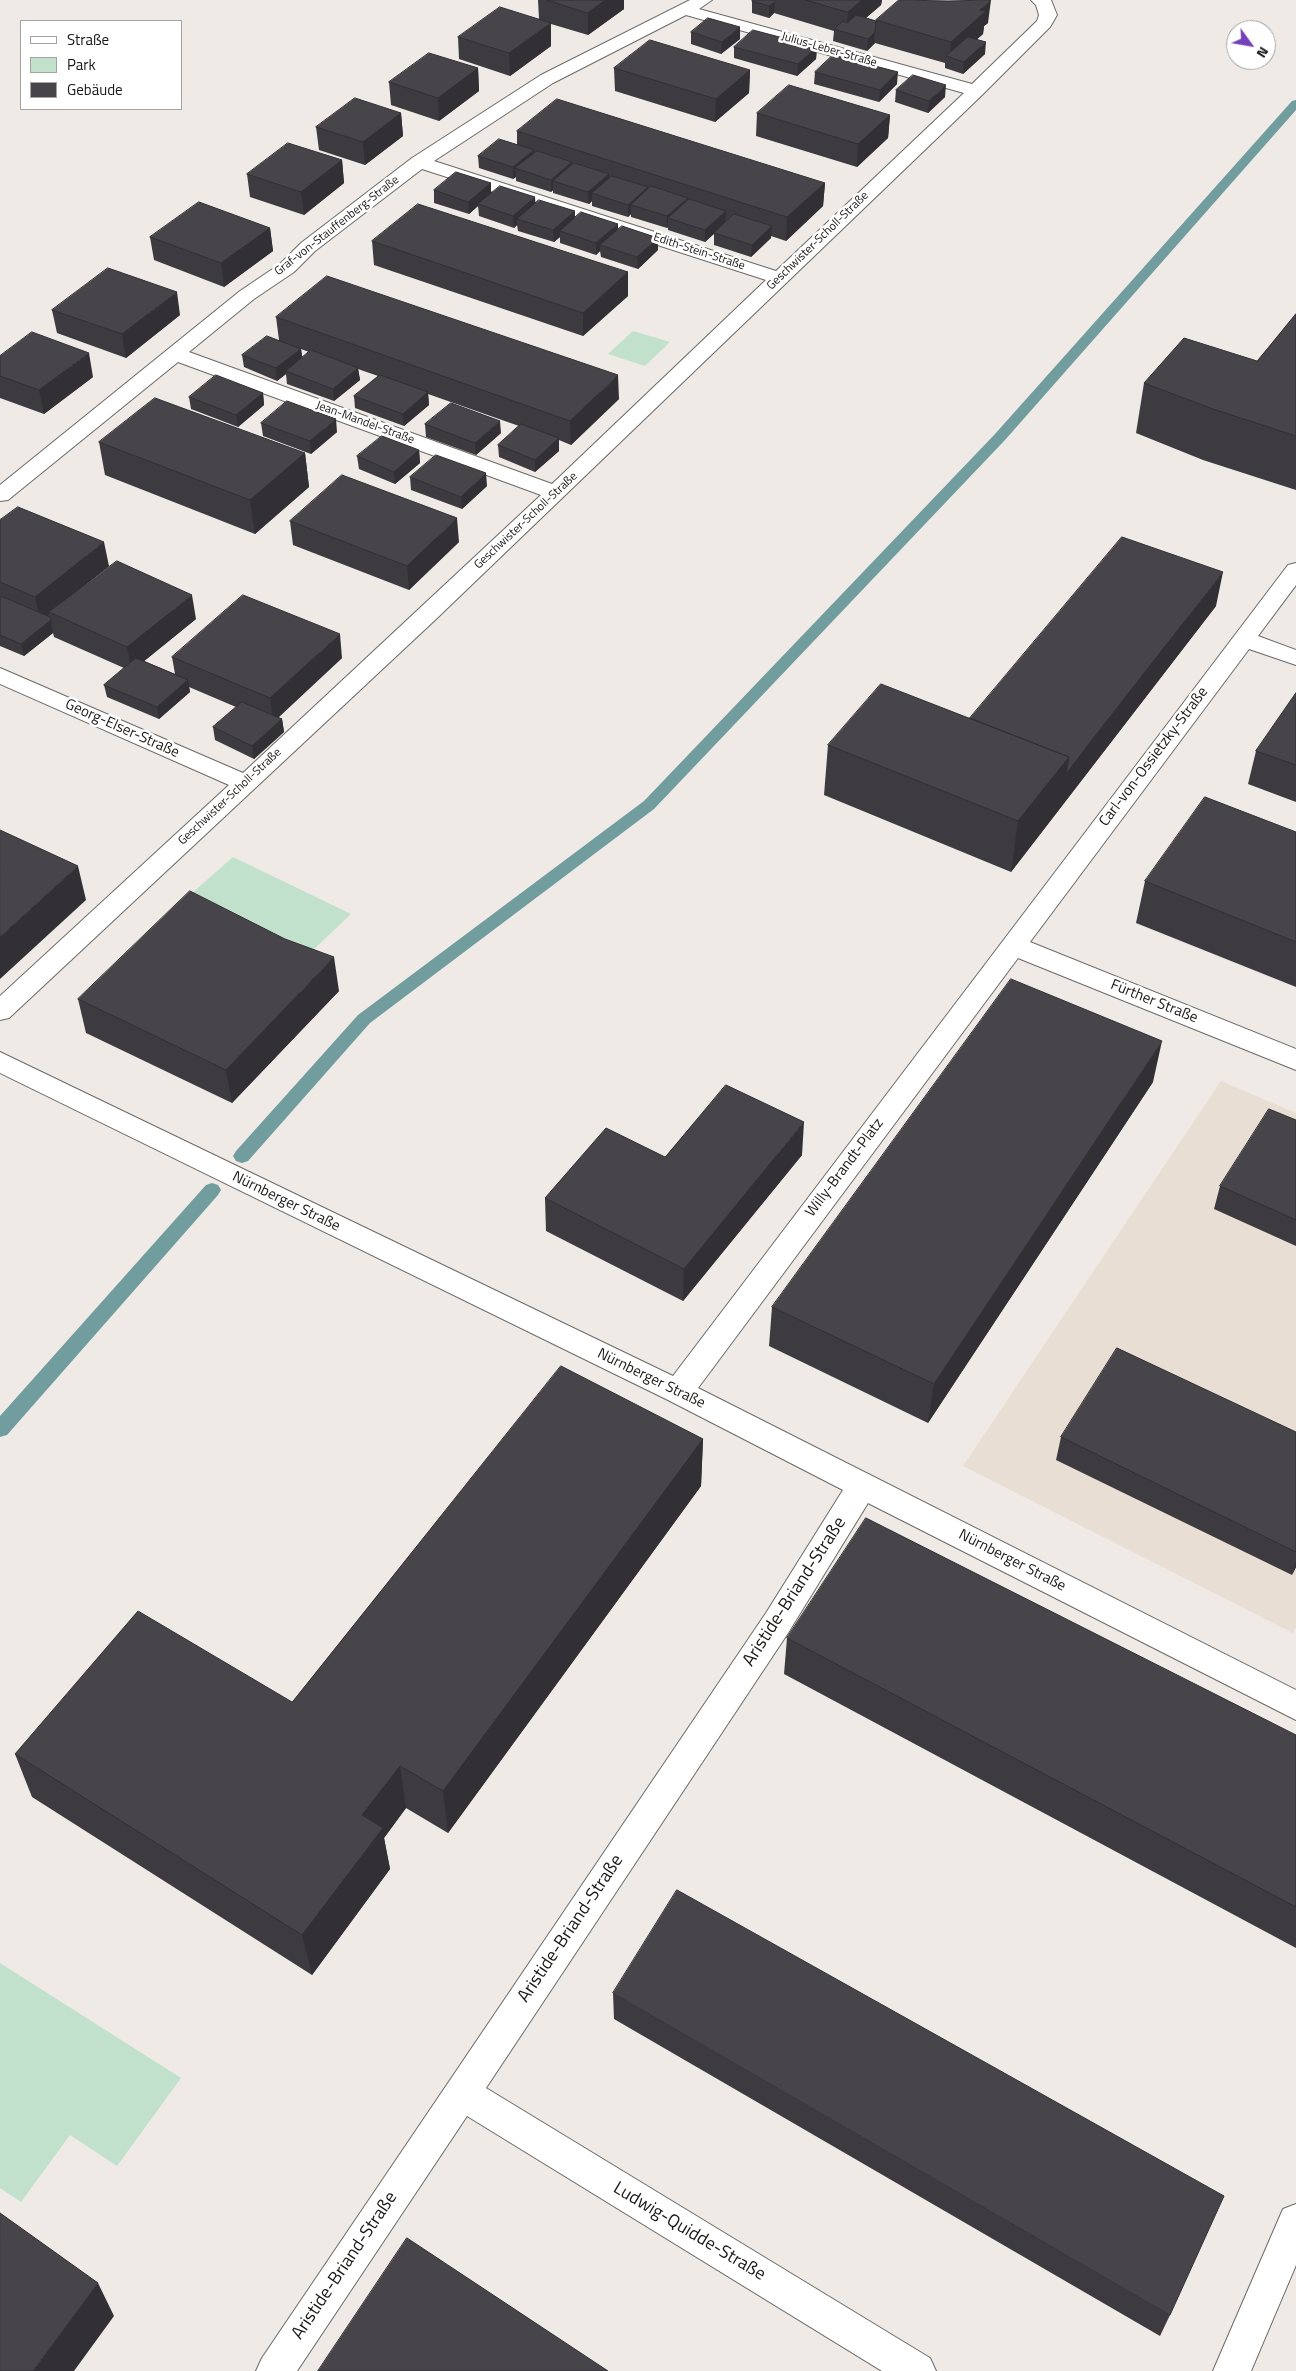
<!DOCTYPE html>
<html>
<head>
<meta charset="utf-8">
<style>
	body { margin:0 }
	#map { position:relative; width:1296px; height:2371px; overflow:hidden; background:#efeae5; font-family:"Titillium Web",sans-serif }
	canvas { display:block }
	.legend { position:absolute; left:20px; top:20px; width:162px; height:90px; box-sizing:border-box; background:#fff; border:1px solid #a3a3a2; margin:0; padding:6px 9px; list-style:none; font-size:15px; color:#1a1816 }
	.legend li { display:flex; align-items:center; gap:10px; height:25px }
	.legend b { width:25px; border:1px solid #a3a3a2 }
	.north { position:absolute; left:1226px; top:20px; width:50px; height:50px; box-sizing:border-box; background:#fff; border:1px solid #a3a3a2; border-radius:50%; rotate:122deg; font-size:14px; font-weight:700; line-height:20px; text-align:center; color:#1a1816 }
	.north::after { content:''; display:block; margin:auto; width:18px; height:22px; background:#7541b8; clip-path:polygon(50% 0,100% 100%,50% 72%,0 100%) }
</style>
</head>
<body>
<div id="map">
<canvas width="1296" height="2371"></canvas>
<ul class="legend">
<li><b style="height:6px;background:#fff"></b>Straße</li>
<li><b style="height:14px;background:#c1e1cd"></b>Park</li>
<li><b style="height:14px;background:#48454a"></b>Gebäude</li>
</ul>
<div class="north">N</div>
</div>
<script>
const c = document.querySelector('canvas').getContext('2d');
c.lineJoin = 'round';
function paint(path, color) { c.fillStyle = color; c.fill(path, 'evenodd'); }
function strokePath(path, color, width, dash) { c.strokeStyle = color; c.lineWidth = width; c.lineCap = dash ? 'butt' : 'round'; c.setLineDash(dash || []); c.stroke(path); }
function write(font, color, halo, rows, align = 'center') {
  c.font = font + ' "Titillium Web",sans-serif'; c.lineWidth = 5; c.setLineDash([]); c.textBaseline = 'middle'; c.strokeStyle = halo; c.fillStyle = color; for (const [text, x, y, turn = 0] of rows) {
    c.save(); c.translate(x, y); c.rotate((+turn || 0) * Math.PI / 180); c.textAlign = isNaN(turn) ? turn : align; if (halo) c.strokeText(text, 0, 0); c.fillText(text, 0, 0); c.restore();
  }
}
paint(new Path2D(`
	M1221,1081L1296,1113V1627L1293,1633L963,1466Z`), '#e8ded3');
paint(new Path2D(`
	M633,331L670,342L645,366L608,354Z
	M233,857L351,914L290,972L191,894Z
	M0,1963L181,2078L117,2166L70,2135L21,2202L0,2188Z`), '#c1e1cd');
paint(new Path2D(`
	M1296,100V110L1005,440L654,809L370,1023L248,1161L242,1163L236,1161L233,1156L236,1151L358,1015L644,801L995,434L1292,101Z
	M212,1183L218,1185L221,1190L218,1195L7,1435L0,1437V1416L206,1185Z`), '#719d9f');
const minor = new Path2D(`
	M690,0H712L699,9L972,84L1037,21L1039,15L1036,5L1031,0H1051L1057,15L1050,27L982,95L435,620L9,1018L0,1020V996L229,785L0,684V668L243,773L541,495L178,362L8,500L0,501V485L240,291L280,264L301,243L412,158L541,75ZM686,15L964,93L776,271L434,161L553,83ZM422,169L766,280L552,484L189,352L254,299L294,272L315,251Z
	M1296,563V585L1258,636L1296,650V665L1249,649L1030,942L1296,1049V1070L1018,958L698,1388L1296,1690V1720L868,1503L788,1633L486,2088L930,2358L936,2371H882L467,2116L297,2371H256L262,2358L766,1613L843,1490L668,1400L0,1073V1052L673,1376L1288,565Z
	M1296,2204V2265L1251,2371H1213L1283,2209Z`);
strokePath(minor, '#6d6965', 2);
paint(minor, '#fff');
paint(new Path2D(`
	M538,0H624V9L588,35L551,24V46L510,76L459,59L458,37L539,19Z
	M754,0H882L881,5L866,18L876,21V20L988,23L984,26L983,34L977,39L985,54L963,74L945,68V63L875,43L867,51L833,41L834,31L774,13L769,18L752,13V1Z
	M691,32L740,39L721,54L691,44Z
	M734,47H817L816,59L797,76L734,58Z
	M478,68L479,91L439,121L391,105L389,82Z
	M614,68L750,70L749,93L715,122L615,91Z
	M815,72L897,84L879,102L814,84Z
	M896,90L945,97L928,113L895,102Z
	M401,113L403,136L365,165L319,150L316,127Z
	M757,113L890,115L888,138L857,167L756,136Z
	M517,131L825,183L823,206L786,241L771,236V238L751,257L714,245V234L705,242L668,230V227L667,228L631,217V214L628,217L592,206V201L589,204L553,193V190L551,192L516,181V177L513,179L479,168L478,156L517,144Z
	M342,160L344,183L304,215L250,197L247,174Z
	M491,183V193L575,211V218L618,230L658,250L638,269L601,257L600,251L596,255L560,243V237L554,242L518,231L517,225L514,228L479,216L478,206L469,214L434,203V190Z
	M270,228L273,251L224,287L154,260L150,237Z
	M372,241L628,272V296L583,336L374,265Z
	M52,310L180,315L126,358L57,333Z
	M1296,314V490L1203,460L1136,433L1144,383L1257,361Z
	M276,317L619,399L571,445L559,440V451L535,472L499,457L498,445L519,426L428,394L429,405L404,426L355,408L354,396L378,376L358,369L360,380L334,401L287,384L286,374L277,381L244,367L242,355L279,340ZM301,349L309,352L302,358Z
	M0,356L93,377L44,414L0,398Z
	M263,393L264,405L238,427L191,409L189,397Z
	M261,423L337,432L311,454L263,436Z
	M425,424L501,433L476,455L426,437Z
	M99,442L305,453L309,487L255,534L105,475Z
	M419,450L420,463L395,484L359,469L357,456Z
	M410,477L487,486L462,509L411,490Z
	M0,520L109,566L80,589L196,619L144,661L175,674L172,657L342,658L278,718L282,719L284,732L254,759L215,740L213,727L236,707L189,687L190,692L159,719L107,697L104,685L124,668L54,637L53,633L24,656L0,646Z
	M290,521L459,542L409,590L293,545Z
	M1216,606L1011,872L824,795L828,745L970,718Z
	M1296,693V802L1248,784L1256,751Z
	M1296,832V987L1136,923L1145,881Z
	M339,991L232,1103L86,1033L78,999Z
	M1153,1082L928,1423L769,1346L772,1307Z
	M1296,1120V1246L1214,1209L1220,1186Z
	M802,1155L683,1301L546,1231L545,1198L665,1157Z
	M1296,1432V1567L1292,1575L1056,1460L1061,1437Z
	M703,1439L701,1486L448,1833L406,1808L384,1838L390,1869L312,1975L32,1797L15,1754L292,1702Z
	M787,1638L1296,1735V1948L784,1674Z
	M613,1993L1170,2315L1160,2336L614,2019Z`), '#3e3b40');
paint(new Path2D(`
	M605,0H624V9L588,35V13Z
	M862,0H882L881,5L848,33H846L848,12Z
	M991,0L988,23L984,26L983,34L955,59L950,57L951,42L980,10Z
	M775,2L774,13L769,18V6Z
	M551,23V46L510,76L509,53Z
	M740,27V39L721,54L722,42Z
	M875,32L874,42L875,43L867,51L868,39Z
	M986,42L985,54L963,74L964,62Z
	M817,47L816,59L797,76L798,64Z
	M478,68L479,91L439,121L438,98Z
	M750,70L749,93L715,122L716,99Z
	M898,72L897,84L879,102L880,90Z
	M946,85L945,97L928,113L929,101Z
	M401,113L403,136L365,165L363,142Z
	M890,115L888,138L857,167L858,144Z
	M534,150V162L515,168L516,177L513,179V167Z
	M342,160L344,183L304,215L301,192Z
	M572,162V174L553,181V190L551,192V180Z
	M609,174V186L592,193V201L589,204L588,192Z
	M491,183V196L478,204V206L469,214L468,202Z
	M825,183L823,206L786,241L787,217Z
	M648,187V199L631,205V214L628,217V205Z
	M535,197L536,210L517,219V225L514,228L513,216Z
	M688,198V210L668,218V227L667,228V216Z
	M575,211V224L560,231V237L554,242L553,230Z
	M726,211L725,223L705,242V230Z
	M618,224V236L600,245V251L596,255V243Z
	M772,226L771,238L751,257L752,245Z
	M270,228L273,251L224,287L221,263Z
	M658,238V250L638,269L637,257Z
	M628,272V296L583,336V313Z
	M177,292L180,315L126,358L122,334Z
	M301,349L303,361L286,371V374L277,381L276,368Z
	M89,353L93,377L44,414L39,390Z
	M358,368L360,380L334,401L333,389Z
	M618,375L619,399L571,445L570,421Z
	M428,392L429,405L404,426L403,414Z
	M263,393L264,405L238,427L236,415Z
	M336,419L337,432L311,454L310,441Z
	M500,421L501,433L476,455L475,443Z
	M559,438V451L535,472V460Z
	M419,450L420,463L395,484L394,472Z
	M305,453L309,487L255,534L250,500Z
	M486,473L487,486L462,509L461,497Z
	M457,518L459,542L409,590L407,566Z
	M104,542L109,566L50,613L49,612V614L40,621L35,597Z
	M1223,572L1216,606L1011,872L1018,821L1069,757L1095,736Z
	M192,595L196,619L132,671L127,647Z
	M51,620L53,633L24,656L21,644Z
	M340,634L342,658L273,722L270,698Z
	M188,680L190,692L159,719L157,707Z
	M282,719L284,732L254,759L252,746Z
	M78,866L86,900L0,979V937Z
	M334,957L339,991L232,1103L226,1070Z
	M1162,1041L1153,1082L928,1423L934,1384Z
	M804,1122L802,1155L683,1301L684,1269Z
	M703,1439L701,1486L448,1833L443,1791Z
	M1296,1562V1567L1292,1575Z
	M400,1766L406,1808L384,1838L390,1869L312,1975L302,1935L362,1815Z
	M98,2283L114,2316L74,2371H33Z`), '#323034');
const building = new Path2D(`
	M547,0H605L588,13Z
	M754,0H775V2L769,6L752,1Z
	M806,0H862L848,12Z
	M899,0L948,1L991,0L980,10L986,11L951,42L876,20Z
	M500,7L551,23L509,53L458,37Z
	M856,15L876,21L875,32L868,39L834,29L843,21L847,23Z
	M708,18L740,27L722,42L691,32Z
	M753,30L817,47L798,64L734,47Z
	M968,37L986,42L964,62L946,56Z
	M650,40L750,70L716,99L614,68Z
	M429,53L478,68L438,98L389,82Z
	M833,55L898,72L880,90L815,72Z
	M913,75L946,85L929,101L896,90Z
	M789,85L890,115L858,144L757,113Z
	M355,98L401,113L363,142L316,127Z
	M557,99L825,183L787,217L517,131Z
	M499,139L534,150L513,167L478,156Z
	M288,143L342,160L301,192L247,174Z
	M537,151L572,162L551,180L515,168Z
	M574,163L609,174L588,192L553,181Z
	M456,172L491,183L468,202L434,190Z
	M612,176L648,187L628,205L592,193Z
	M500,186L535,197L513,216L478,204Z
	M651,186L688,198L667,216L631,205Z
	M689,199L726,211L705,230L668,218Z
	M539,200L575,211L553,230L517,219Z
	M199,202L270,228L221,263L150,237Z
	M418,204L628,272L583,313L372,241Z
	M581,212L618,224L596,243L560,231Z
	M734,214L772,226L752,245L714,233Z
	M622,226L658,238L637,257L600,245Z
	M108,268L177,292L122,334L52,310Z
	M327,276L618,375L570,421L276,317Z
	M1296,314V436L1213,409L1144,383L1184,338L1257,361Z
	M32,332L89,353L39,390L0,376V356Z
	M267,336L301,349L276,368L242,355Z
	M311,350L358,368L333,389L286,371Z
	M216,375L263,393L236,415L189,397Z
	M380,375L428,392L403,414L354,396Z
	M155,398L305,453L250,500L99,442Z
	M287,401L336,419L310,441L261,423Z
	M451,403L500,421L475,443L425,424Z
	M521,424L559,438L535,460L498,445Z
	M382,436L419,450L394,472L357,456Z
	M436,455L486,473L461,497L410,477Z
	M342,475L457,518L407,566L290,521Z
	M18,507L104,542L35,597L0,582V520Z
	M1122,537L1223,572L1095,736L1066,774L1069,757L970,718Z
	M117,561L192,595L127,647L49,612Z
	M243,595L340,634L270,698L172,657Z
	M3,597L50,617L51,620L21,644L0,635V599Z
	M136,658L188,680L157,707L104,685Z
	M881,684L1069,757L1018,821L828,745Z
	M1296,693V765L1256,751Z
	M242,702L282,719L252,746L213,727Z
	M1205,797L1296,832V942L1145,881Z
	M0,830L78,866L0,937Z
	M190,891L285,939L334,957L226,1070L78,999Z
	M1011,979L1162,1041L934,1384L772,1307Z
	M726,1085L804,1122L684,1269L545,1198L606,1128L665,1157Z
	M1269,1109L1296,1120V1220L1220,1186Z
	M1117,1348L1296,1432V1552L1061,1437Z
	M561,1366L703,1439L443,1791L400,1766L362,1815L383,1828L302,1935L15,1754L138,1611L292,1702Z
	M866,1518L1296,1735V1907L787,1638Z
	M677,1890L1224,2196L1170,2315L613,1993Z
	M0,2213L98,2283L33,2371H0Z
	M407,2238L608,2371H318Z`);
paint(building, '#48454a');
strokePath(building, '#323034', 1);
write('12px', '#1a1816', '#fff', [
	["Julius-Leber-Straße",829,50,16],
	["Graf-von-Stauffenberg-Straße",337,226,-38],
	["Geschwister-Scholl-Straße",818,241,-44],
	["Edith-Stein-Straße",699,252,18],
	["Jean-Mandel-Straße",365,423,20],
	["Geschwister-Scholl-Straße",526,521,-43],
	["Geschwister-Scholl-Straße",230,797,-43]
]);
write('15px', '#1a1816', '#fff', [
	["Georg-Elser-Straße",122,729,24],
	["Carl-von-Ossietzky-Straße",1154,757,-53],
	["Fürther Straße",1154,1002,22],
	["Willy-Brandt-Platz",845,1168,-53],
	["Nürnberger Straße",286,1202,26],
	["Nürnberger Straße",651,1379,26],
	["Nürnberger Straße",1012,1561,27]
]);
write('18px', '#1a1816', '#fff', [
	["Aristide-Briand-Straße",795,1592,-57],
	["Aristide-Briand-Straße",571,1929,-56],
	["Ludwig-Quidde-Straße",689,2232,31],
	["Aristide-Briand-Straße",345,2266,-56]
]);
</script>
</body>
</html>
